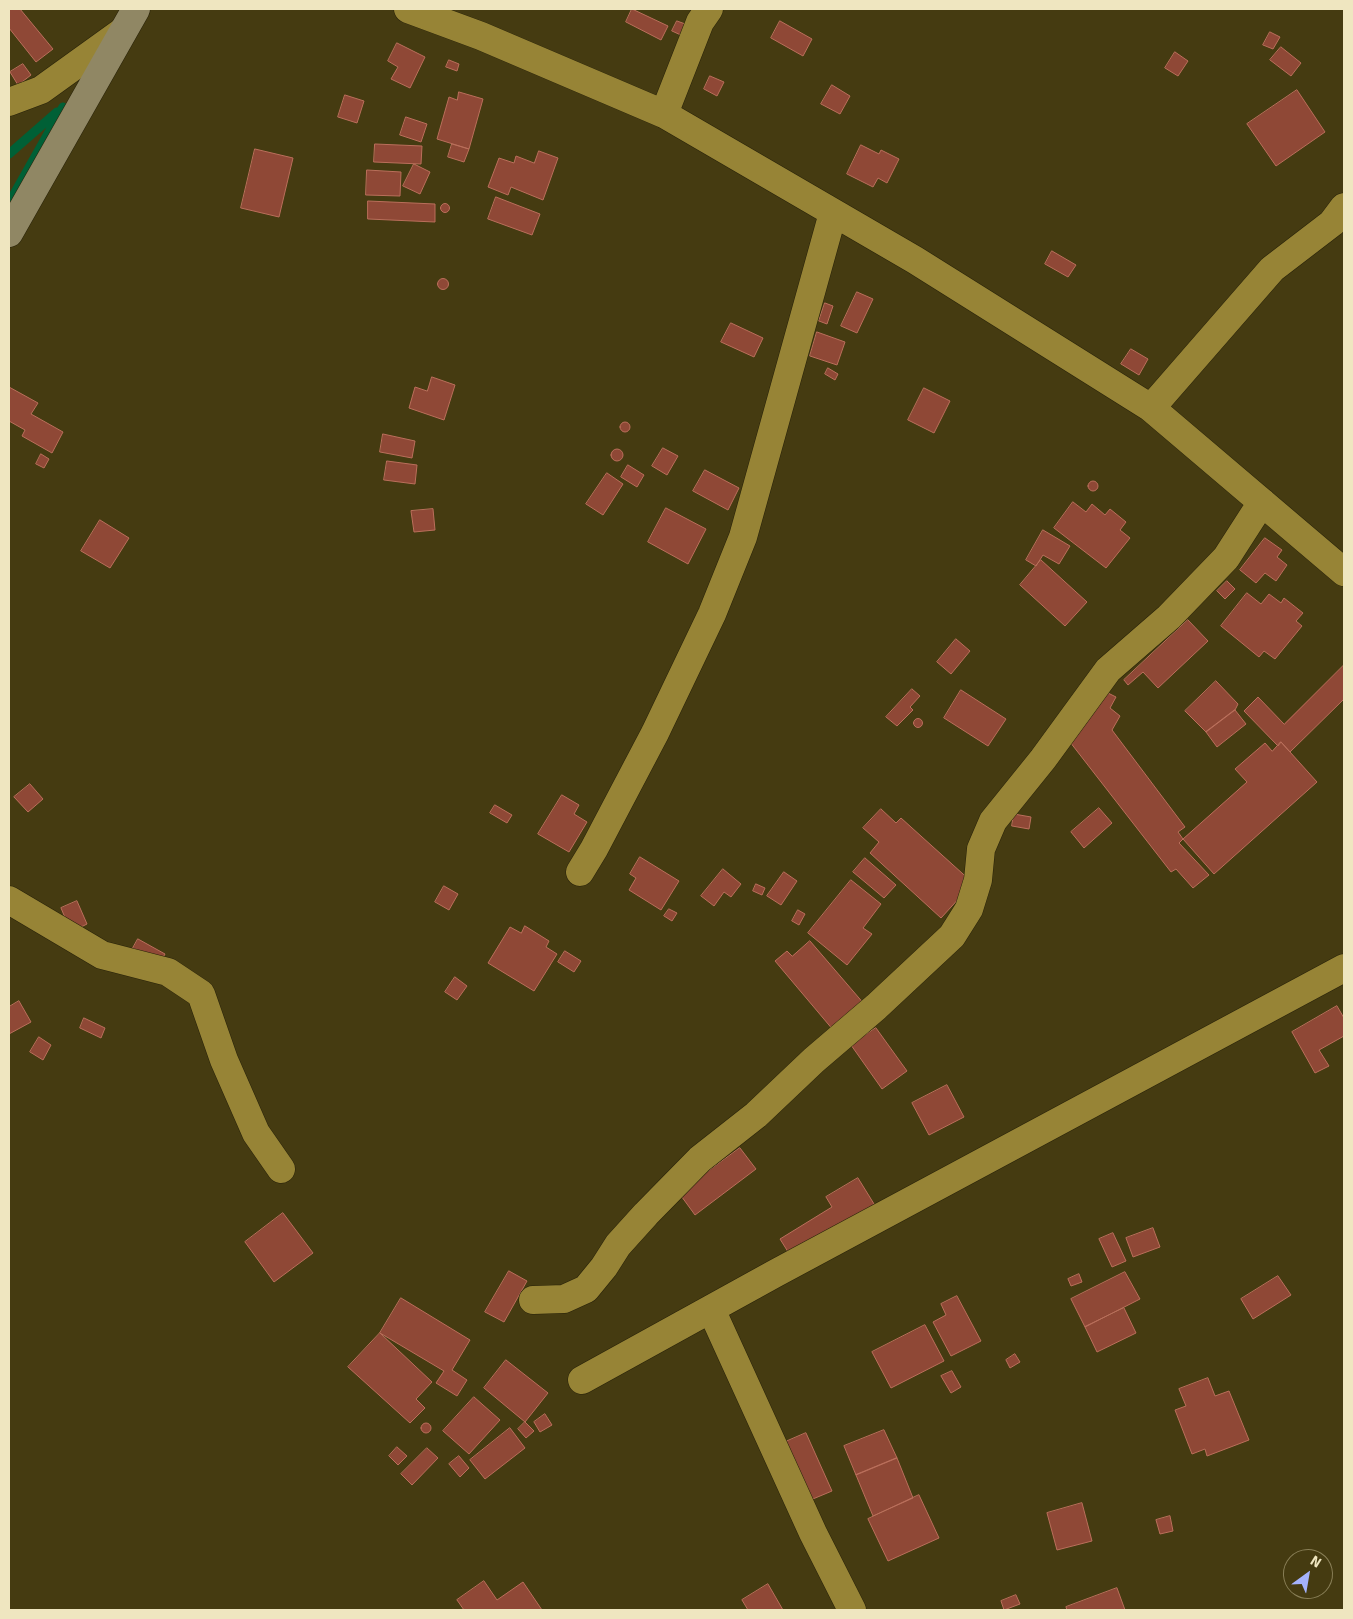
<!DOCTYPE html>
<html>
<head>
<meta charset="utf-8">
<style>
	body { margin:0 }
	#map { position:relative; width:1353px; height:1619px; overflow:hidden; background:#453b11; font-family:Signika,sans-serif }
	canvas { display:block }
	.frame { position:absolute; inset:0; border:10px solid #efe6c0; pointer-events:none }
	.north { position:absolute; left:1283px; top:1549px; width:50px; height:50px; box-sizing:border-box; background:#453b11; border:1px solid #897f57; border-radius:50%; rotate:32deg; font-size:14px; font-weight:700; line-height:20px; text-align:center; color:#efe6c0 }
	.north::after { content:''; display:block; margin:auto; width:18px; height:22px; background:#a4b2fc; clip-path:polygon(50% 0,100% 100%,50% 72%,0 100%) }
</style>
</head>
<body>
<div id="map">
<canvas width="1353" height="1619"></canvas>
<div class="frame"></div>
<div class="north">N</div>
</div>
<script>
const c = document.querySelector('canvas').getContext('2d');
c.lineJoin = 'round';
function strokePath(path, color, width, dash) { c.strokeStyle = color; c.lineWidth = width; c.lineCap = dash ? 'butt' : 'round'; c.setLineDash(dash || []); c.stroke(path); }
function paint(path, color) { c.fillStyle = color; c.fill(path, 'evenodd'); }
strokePath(new Path2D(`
	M9,154L57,112
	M9,203L63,107`), '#006036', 9);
const building = new Path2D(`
	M9,9H20L53,49L36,62L9,28Z
	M632,9L668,26L661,40L626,22Z
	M677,21L688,25L683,36L672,31Z
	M780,21L812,39L803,56L771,38Z
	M1270,32L1280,37L1273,49L1263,45Z
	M397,43L425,57L410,88L391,79L398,67L388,61Z
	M1281,47L1301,63L1291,76L1270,60Z
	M1175,52L1188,61L1178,76L1165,68Z
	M449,60L459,64L457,71L446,67Z
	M23,64L31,75L18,85L10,72Z
	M710,76L724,82L717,96L704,89Z
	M832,85L850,96L840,114L821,104Z
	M1297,90L1325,132L1276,166L1247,124Z
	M459,92L483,99L469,149L437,139L449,97L457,100Z
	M345,95L364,101L357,123L338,117Z
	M406,117L427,124L421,142L400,135Z
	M375,144L422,146L421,164L374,162Z
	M452,144L469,149L464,162L448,157Z
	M861,145L879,154L881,150L899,159L887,183L878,178L873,187L847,174Z
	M255,149L293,158L279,217L241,208Z
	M539,151L558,158L543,200L511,187L508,195L488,187L499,158L514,163L516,156L534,163Z
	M414,164L430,172L420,194L403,186Z
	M367,170L401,172L400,196L366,195Z
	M496,197L540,214L532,235L488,219Z
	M368,201L435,204V222L368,219Z
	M440.5 208a4.5 4.5 0 1 1 9 0a4.5 4.5 0 1 1-9 0Z
	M1052,251L1076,265L1068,277L1045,264Z
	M437.5 284a5.5 5.5 0 1 1 11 0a5.5 5.5 0 1 1-11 0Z
	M857,292L873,299L857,333L841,326Z
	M825,303L833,306L827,324L819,321Z
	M731,323L763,338L754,357L721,342Z
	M817,332L845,342L837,365L810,356Z
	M1131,349L1148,359L1139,375L1121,364Z
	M828,368L838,374L835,380L825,374Z
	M432,377L455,385L444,420L409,408L415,387L427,391Z
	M9,387L38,403L31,414L63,432L52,453L22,436L25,430L9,421Z
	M924,388L950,401L934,433L908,420Z
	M620 427a5 5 0 1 1 10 0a5 5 0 1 1-10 0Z
	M383,434L415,441L412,458L380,452Z
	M663,448L678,456L667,475L652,466Z
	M611 455a6 6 0 1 1 12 0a6 6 0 1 1-12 0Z
	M41,454L49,459L44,468L36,464Z
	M387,461L417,465L415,484L384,480Z
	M628,465L644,475L637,487L621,477Z
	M705,470L739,488L728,510L693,491Z
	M607,473L623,484L603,515L586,504Z
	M1088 486a5 5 0 1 1 10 0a5 5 0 1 1-10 0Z
	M1073,502L1086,512L1092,504L1105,515L1110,509L1126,522L1120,530L1130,538L1106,568L1054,528Z
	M666,508L706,529L688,564L648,542Z
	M433,509L435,530L414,532L411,511Z
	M100,520L129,538L110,568L81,551Z
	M1043,530L1070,546L1059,564L1043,555L1036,566L1026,560Z
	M1265,538L1282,550L1277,557L1287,565L1276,581L1265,573L1256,583L1240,570Z
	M1041,560L1087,602L1065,626L1020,585Z
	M1227,581L1235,589L1225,599L1217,591Z
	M1247,593L1261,604L1269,594L1281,603L1284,598L1303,613L1296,621L1302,626L1275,659L1264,651L1259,657L1221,626Z
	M1188,620L1208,641L1158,688L1143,672L1128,685L1124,680Z
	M956,639L970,651L951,674L937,662Z
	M1344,665V699L1290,752L1281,742L1278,746L1244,711L1258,697L1284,724Z
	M1216,681L1238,704L1235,710L1206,732L1185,711Z
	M912,689L920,696L910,707L913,710L897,726L886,717Z
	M961,690L1006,719L988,746L944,718Z
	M1104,691L1116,697L1110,708L1120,716L1112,730L1185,827L1178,832L1183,839L1179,843L1209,875L1193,888L1176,869L1171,872L1070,742Z
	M1235,710L1246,724L1217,747L1206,732Z
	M913.5 723a4.5 4.5 0 1 1 9 0a4.5 4.5 0 1 1-9 0Z
	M1281,742L1317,782L1214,874L1183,839L1247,782L1235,769L1265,743L1272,751Z
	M30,784L43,799L28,812L14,797Z
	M562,795L579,805L574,814L587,822L569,852L538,834Z
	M495,805L512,815L507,823L490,813Z
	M1099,808L1112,823L1084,848L1071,832Z
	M881,809L896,823L901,818L973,883L941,918L870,853L879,842L863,828Z
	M1014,814L1031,817L1029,829L1012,826Z
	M640,857L679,881L661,910L629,890L636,878L630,874Z
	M865,858L896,885L884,898L853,872Z
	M723,869L741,884L731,897L724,892L714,906L701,896Z
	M784,872L797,881L781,905L767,896Z
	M851,880L881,904L863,928L872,934L847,965L808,933Z
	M756,884L765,888L762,895L753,891Z
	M444,886L458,894L449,910L435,902Z
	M77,901L87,924L71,932L61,908Z
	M669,909L677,913L672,921L664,916Z
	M798,910L805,914L799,925L792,921Z
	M525,926L549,941L546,947L557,954L534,991L488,963L510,927L521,933Z
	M138,939L165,954L160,963L133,948Z
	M810,941L865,1005L834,1031L775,961L787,951L792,956Z
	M565,951L581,961L574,972L558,962Z
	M455,977L467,986L457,1000L445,992Z
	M19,1001L31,1022L9,1034V1007Z
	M1337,1006L1344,1018V1036L1319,1050L1329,1066L1315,1073L1292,1032Z
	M84,1018L105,1028L101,1038L80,1028Z
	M876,1028L907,1071L882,1089L851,1045Z
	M39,1037L51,1045L43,1060L30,1052Z
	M947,1085L964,1117L929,1135L912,1103Z
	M740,1148L756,1169L695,1215L679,1193Z
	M858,1178L879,1212L795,1263L780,1239L832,1207L826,1197Z
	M283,1213L313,1253L274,1282L245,1242Z
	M1153,1228L1160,1247L1133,1257L1126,1238Z
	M1113,1233L1126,1261L1112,1267L1099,1239Z
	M509,1271L527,1281L504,1322L485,1312Z
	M1125,1272L1140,1299L1085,1327L1071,1299Z
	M1079,1274L1082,1282L1071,1286L1068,1279Z
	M1278,1276L1291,1295L1253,1319L1241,1299Z
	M957,1296L981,1341L951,1356L933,1322L946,1315L941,1304Z
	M401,1298L470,1340L452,1370L467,1380L457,1396L436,1383L444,1371L380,1333Z
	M1124,1308L1136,1333L1097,1352L1085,1327Z
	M925,1325L944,1361L891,1388L872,1352Z
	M380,1333L432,1382L416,1399L425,1408L410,1423L348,1367Z
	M1015,1354L1020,1362L1010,1368L1006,1360Z
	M506,1360L548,1393L525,1422L484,1388Z
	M952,1371L961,1387L951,1393L941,1376Z
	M1208,1378L1215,1396L1229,1391L1249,1440L1207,1456L1205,1449L1192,1454L1175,1410L1186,1406L1179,1389Z
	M474,1397L500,1420L469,1454L443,1431Z
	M545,1414L552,1425L540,1432L534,1422Z
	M525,1422L534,1431L526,1438L518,1429Z
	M421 1428a5 5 0 1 1 10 0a5 5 0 1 1-10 0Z
	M510,1428L525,1448L485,1479L470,1460Z
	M884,1430L897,1458L856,1475L844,1446Z
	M806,1433L832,1491L808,1501L783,1443Z
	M397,1447L407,1456L398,1465L389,1456Z
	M427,1448L438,1458L412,1485L401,1474Z
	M459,1456L469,1468L460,1477L449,1464Z
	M897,1458L913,1498L873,1516L856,1475Z
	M919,1495L939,1538L888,1561L868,1519Z
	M1082,1503L1092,1541L1057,1550L1047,1513Z
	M1170,1516L1173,1531L1160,1534L1156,1520Z
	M484,1581L497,1600L523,1582L542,1610H464L457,1600Z
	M768,1584L783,1610H748L742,1600Z
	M1117,1588L1125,1610H1067L1066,1607Z
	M1016,1595L1020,1604L1004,1610L1001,1601Z`);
paint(building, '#8f4836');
strokePath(building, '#ba6f5b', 1);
const street = new Path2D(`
	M408,9L481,36L664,114L915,260L1151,408L1344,572
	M9,102L41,90L123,31
	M664,114L700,22L709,9
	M1151,408L1272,269L1332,223L1344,207
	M580,872L594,849L655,733L712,614L743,537L833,213
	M9,900L102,955L168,972L201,994L224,1060L256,1133L281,1169
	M533,1300L564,1299L586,1289L604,1267L618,1245L646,1214L700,1159L756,1115L814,1060L876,1007L952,936L969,909L978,880L981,849L993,821L1043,759L1108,670L1169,617L1226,558L1262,502
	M711,1309L813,1533L852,1610
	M582,1380L776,1273L1344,968`);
const secondary = new Path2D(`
	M9,233L136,9`);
strokePath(street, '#282209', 29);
strokePath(secondary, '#282209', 29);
strokePath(street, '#978436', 28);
strokePath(secondary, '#908764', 28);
</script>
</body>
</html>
